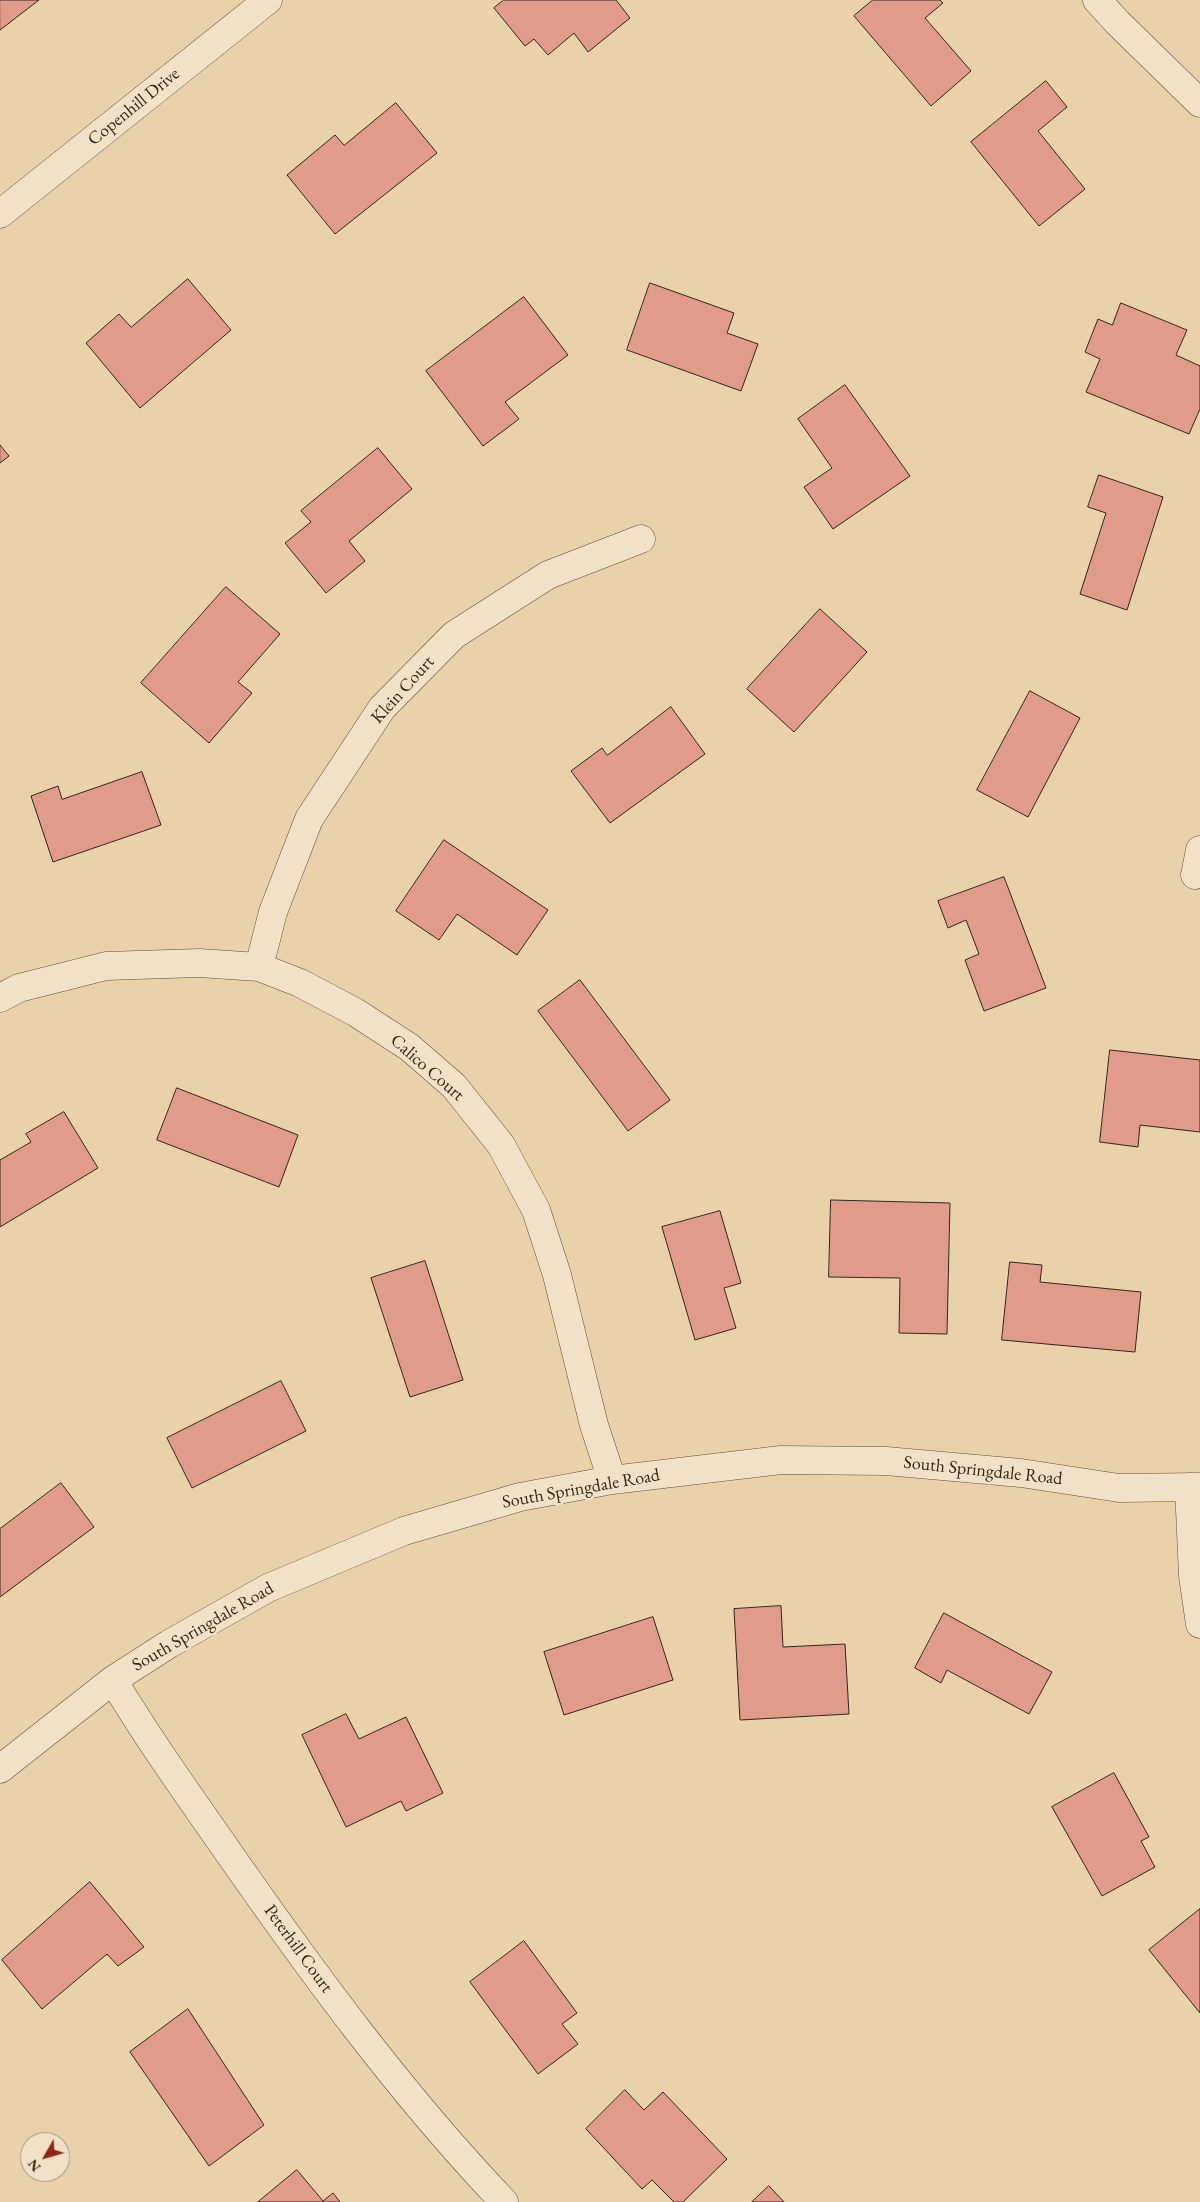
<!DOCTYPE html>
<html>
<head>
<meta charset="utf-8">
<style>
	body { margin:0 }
	#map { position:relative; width:1200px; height:2202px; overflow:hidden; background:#e9d1a9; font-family:"EB Garamond",serif }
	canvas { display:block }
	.north { position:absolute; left:20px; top:2132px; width:50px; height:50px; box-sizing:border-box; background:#f1e1c7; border:1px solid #a69681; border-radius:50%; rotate:232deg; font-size:14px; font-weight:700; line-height:20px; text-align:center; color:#352618 }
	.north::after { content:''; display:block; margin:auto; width:18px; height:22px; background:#8f2418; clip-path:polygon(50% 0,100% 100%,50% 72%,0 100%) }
</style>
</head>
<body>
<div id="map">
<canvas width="1200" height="2202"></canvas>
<div class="north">N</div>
</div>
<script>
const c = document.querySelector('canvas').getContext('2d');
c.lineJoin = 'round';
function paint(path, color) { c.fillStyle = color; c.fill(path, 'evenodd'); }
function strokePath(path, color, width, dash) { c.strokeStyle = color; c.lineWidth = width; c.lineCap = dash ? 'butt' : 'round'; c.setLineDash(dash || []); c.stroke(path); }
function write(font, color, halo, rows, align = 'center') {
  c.font = font + ' "EB Garamond",serif'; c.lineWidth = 5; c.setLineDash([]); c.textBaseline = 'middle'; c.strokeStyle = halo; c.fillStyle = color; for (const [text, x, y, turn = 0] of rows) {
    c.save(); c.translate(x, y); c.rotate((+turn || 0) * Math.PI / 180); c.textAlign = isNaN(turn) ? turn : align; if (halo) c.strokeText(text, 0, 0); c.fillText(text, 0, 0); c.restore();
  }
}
const building = new Path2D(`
	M0,0H39L0,30Z
	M504,0H616L630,18L588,52L574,33L548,55L534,39L525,46L494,8Z
	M873,0H940L943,3L925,18L971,71L931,106L854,16Z
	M1046,81L1067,107L1038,131L1085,189L1039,226L971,142Z
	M396,103L437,153L335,234L287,175L335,135L344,145Z
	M188,279L231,330L140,408L86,343L119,314L131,327Z
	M650,283L734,313L727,333L758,344L741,391L627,350Z
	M524,297L568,355L505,402L519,419L483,446L426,371Z
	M1121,303L1187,330L1176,355L1200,366V409L1189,434L1086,392L1100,359L1085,352L1098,319L1112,325Z
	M845,385L910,476L833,529L804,487L832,468L798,419Z
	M0,445L9,456L0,463Z
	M378,448L412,489L349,541L365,561L326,593L285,543L311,522L301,511Z
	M1099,475L1163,497L1127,610L1080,594L1106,513L1088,507Z
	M226,587L280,634L238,682L252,693L209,743L141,683Z
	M820,609L867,652L794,732L747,689Z
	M1030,691L1080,718L1028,817L977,790Z
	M671,707L705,754L610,823L571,771L602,748L607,755Z
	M142,772L161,825L53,862L31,796L58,786L62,799Z
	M444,840L548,910L517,955L457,914L439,940L396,911Z
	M1004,877L1046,988L984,1011L965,960L979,954L966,920L948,928L938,901Z
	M580,980L670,1100L628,1131L538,1011Z
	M1110,1050L1200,1060V1132L1140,1125L1138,1147L1100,1142Z
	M177,1088L298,1135L279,1187L157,1140Z
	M64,1112L98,1168L0,1227V1160L31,1142L26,1134Z
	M831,1200L950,1203L947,1334L899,1333L900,1278L829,1277Z
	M720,1211L741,1283L724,1288L736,1328L695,1340L662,1227Z
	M425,1261L463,1380L410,1397L371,1278Z
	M1010,1262L1042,1265L1040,1282L1141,1292L1135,1352L1002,1340Z
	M281,1381L306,1431L192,1488L167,1438Z
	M61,1483L94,1527L0,1597V1529Z
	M781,1606L783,1647L845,1644L849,1714L740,1720L734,1609Z
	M944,1613L1052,1672L1029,1714L947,1670L941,1683L915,1668Z
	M653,1617L673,1680L564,1715L544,1652Z
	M346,1714L359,1739L406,1717L443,1793L406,1811L401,1801L346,1827L302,1735Z
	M1114,1773L1149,1837L1141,1841L1155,1867L1102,1896L1052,1807Z
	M90,1882L144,1947L118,1966L107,1954L42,2009L2,1960Z
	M1200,1909V2013L1149,1950Z
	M524,1941L577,2013L562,2024L578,2044L538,2074L470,1982Z
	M188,2009L264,2125L209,2166L130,2052Z
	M625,2090L644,2110L663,2092L727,2159L683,2202H674L652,2180L642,2189L586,2129Z
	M297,2170L323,2201L333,2193L340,2202H258Z
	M769,2186L784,2202H752Z`);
paint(building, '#e19b8a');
strokePath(building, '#352618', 1);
const minor = new Path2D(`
	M1097,0L1118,23L1200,103
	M0,214L268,0
	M1195,875L1200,850
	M259,967L273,912L309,819L382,708L454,635L548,575L641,539
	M0,998L19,988L106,966L199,963L259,967L300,983L355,1012L409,1047L454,1086L501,1145L536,1210L557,1275L594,1425L612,1480
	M1189,1487L1193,1576L1200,1624
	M113,1680C150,1742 192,1800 233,1859C317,1979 403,2096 504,2202
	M0,1769L113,1680L169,1644L268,1588L404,1531L520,1497L612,1480L781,1460L886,1461L1021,1473L1119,1488L1200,1487`);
strokePath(minor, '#62513c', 29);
strokePath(minor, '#f1e1c7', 28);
write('18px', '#352618', '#f1e1c7', [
	["Copenhill Drive",134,107,-39],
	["Klein Court",403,690,-48],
	["Calico Court",427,1068,41],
	["South Springdale Road",983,1471,6],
	["South Springdale Road",581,1489,-10],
	["South Springdale Road",203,1627,-30],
	["Peterhill Court",298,1949,54]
]);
</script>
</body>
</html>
